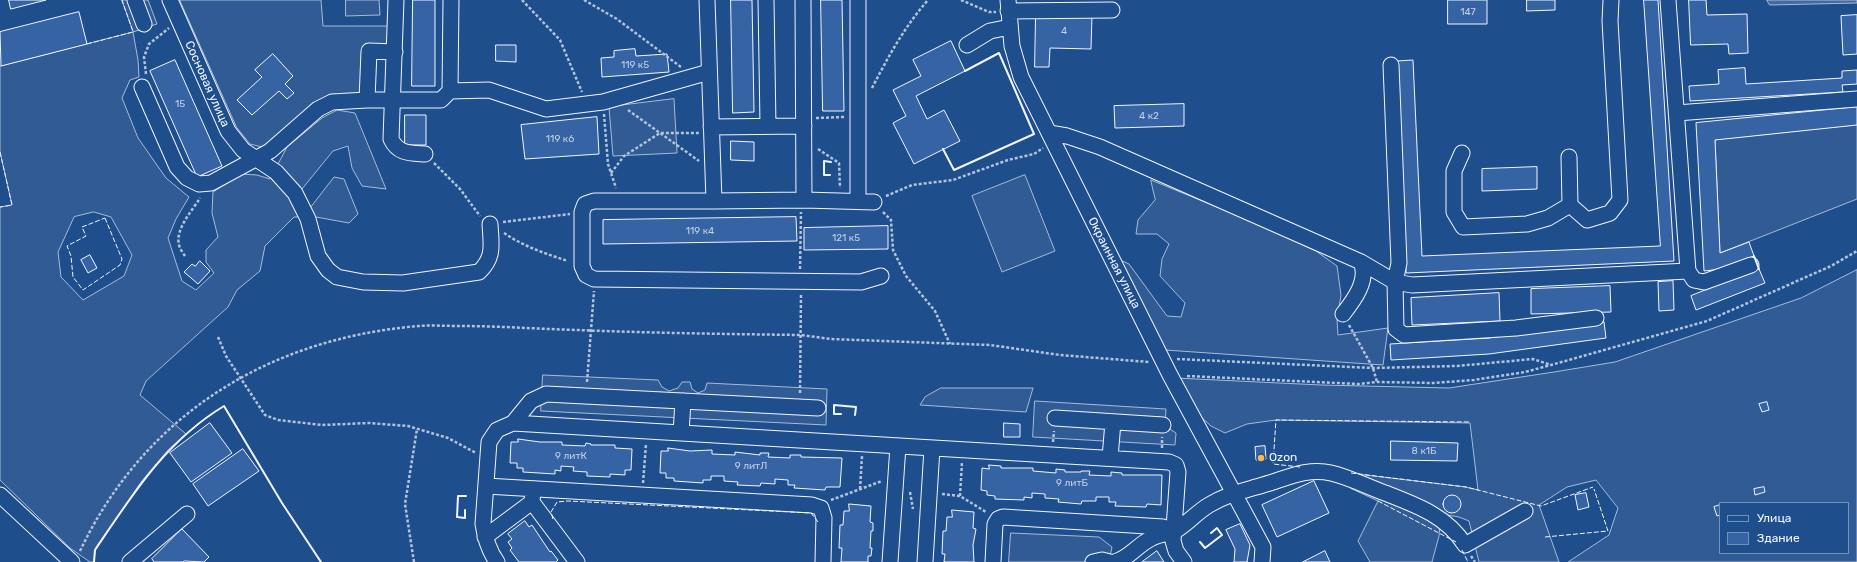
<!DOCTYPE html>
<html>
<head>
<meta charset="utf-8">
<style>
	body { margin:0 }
	#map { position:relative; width:1857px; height:562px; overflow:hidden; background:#1f4e8c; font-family:Rubik,sans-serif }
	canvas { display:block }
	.legend { position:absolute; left:1719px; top:502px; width:130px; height:52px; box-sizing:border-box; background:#1f4e8c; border:1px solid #7391ba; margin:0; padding:5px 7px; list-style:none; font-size:12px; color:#f2f6ff }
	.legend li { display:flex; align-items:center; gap:8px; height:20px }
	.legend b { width:20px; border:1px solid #7391ba }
</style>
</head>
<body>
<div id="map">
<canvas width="1857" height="562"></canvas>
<ul class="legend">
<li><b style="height:5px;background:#1f4e8c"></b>Улица</li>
<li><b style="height:11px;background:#3563a3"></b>Здание</li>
</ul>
</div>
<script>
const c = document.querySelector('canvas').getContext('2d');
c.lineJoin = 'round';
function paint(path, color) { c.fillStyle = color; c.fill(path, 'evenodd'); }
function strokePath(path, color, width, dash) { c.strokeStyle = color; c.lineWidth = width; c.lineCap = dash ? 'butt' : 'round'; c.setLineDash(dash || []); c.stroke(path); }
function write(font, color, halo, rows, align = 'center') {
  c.font = font + ' Rubik,sans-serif'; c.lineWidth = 3; c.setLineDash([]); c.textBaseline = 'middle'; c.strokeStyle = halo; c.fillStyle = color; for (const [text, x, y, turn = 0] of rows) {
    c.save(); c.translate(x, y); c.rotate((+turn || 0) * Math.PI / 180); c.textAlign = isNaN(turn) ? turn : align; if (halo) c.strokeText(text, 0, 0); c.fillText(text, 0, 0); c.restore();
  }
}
const built = new Path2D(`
	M122,0H148L157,24L133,32L138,60L139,77L130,80L122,98L138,138L166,178L189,197L176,219L168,238L182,281L196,290L214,273L206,262V250L218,237L212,213L213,192L241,174L257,175L270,179L287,147L322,118L337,110L355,113L386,189L362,186L352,168L348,146L333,151L293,200L310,208L334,177L344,179L358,214L349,223L316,217H294L265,246L260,271L237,290L228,307L146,381L140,395L186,434L168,450L141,482L95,550L94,562H90L70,548L0,480V207L12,205L0,152V66L133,32ZM94,212L111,217L132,255L124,276L83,300L61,277L58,252L74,217Z
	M180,0H321L323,26H389L390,44H366L365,92L321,100L266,148L250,144L237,128Z
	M346,0H379L380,15L346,16Z
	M674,99L677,153L613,156L609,107Z
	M1857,125V199L1720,253L1715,140Z
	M1025,175L1055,251L1002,272L972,196Z
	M1151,180L1251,221L1316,251L1337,266L1341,295L1337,320L1338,335L1388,328L1383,365L1165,350L1118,259L1129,264L1167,316L1181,317L1185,303L1160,276L1162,259L1169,244L1157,234H1136L1138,220L1155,200Z
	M1857,270V562H1568L1609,535L1618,508L1596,480L1567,487L1539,505L1559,562H1479L1469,521L1459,517L1441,514L1439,536L1432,562H1370L1358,541L1378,501L1350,488L1340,472L1466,487L1478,490L1470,423L1276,420L1247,424L1225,433L1211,426L1201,417L1175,378L1321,385L1449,388L1554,372L1615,362L1801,298ZM1720,503H1848V553H1720Z
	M543,375L658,380L662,387L669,391L678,388L682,382H690L692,389L698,393L705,390L707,383L827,389L826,425L541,411Z
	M941,388H1033L1026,412L920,405L925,397Z
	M1035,401L1166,409L1165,426L1176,433L1175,445L1033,437Z
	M1011,533L1099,537L1112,547L1110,556L1087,562H1009Z`);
paint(built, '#305b95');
strokePath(built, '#a8bbd7', 1);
const water = new Path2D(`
	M1767,0H1857V3L1770,5Z`);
paint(water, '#446ba0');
strokePath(water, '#a8bbd7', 1);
const building = new Path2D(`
	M9,0H46L11,9Z
	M413,0H435V86H412Z
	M731,0H752L754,112L733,113Z
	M821,0H842L844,111H823Z
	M1448,0H1487V24H1448Z
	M1527,0H1555V10L1527,11Z
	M1644,0H1658L1674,261L1406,273L1397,61L1413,60L1422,256L1660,246Z
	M1689,0H1706L1707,15L1747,14L1748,53L1729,54L1728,44L1691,45Z
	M79,12L87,44L1,66L0,32Z
	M1036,13L1092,15L1091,49L1050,48L1049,67H1035Z
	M1857,15V54L1843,55L1841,16Z
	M951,41L965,71L916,96L927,119L944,110L960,141L914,164L893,123L906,116L893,90L921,76L913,60Z
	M496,45H516V62L496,61Z
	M635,49L636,56L667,54L669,72L602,77L601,58L614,57V51Z
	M273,54L293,76L285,84L294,93L287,99L279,91L252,115L237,100L262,77L255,70Z
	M175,60L222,166L197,177L150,71Z
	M1745,68L1746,84L1842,78V71L1857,70V84L1842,85L1843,92L1690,101L1689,86L1719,84L1718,70Z
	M1184,104V126L1115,128L1114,106Z
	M1857,107V125L1715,140L1720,253L1749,242L1754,256L1721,269L1704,271L1696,123Z
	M405,115H426V145H405Z
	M597,117L599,154L525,159L521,125Z
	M731,141L754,142V161L731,160Z
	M1537,167V189L1482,191V169Z
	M796,217L797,241L603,244V220Z
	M888,226V249L804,250V228Z
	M90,255L97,268L88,273L81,260Z
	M200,261L210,271L198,284L184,272L192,264L195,266Z
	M1759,269L1765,283L1696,310L1691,296Z
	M1673,281L1674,310L1659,311L1658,282Z
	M1610,286L1611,312L1531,314V289Z
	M1499,293L1500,321L1412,325L1411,298Z
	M1604,322L1606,338L1489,354L1391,360L1390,344L1489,338Z
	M1767,402L1769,410L1762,412L1759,404Z
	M210,423L232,453L191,482L170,453Z
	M1004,423L1020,424V437H1004Z
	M518,439L540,442H562V445L585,446L586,443L591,444V445H615V448L632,449L631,470H625V475L610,474V477L587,476V472L573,471L574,467L561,466V471L555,470V474L523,472V468H517V463H510L511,442H518Z
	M1391,441L1458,443L1457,461L1391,460Z
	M1265,446L1266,459L1256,460L1255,447Z
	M668,448L690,451L712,450V454L735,455V452L760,455V453H769L768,457L790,458V455H801V457L842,458L840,487H826L825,490L794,488L795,485H788V480L775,479V484L761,483L760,486L737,485L738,482L724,481V476H711V480H703V483L674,481V478H666V473H660L661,451H668Z
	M243,449L259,471L208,506L193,484Z
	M989,465L1001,466V468H1033V471L1056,473V469L1065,470V472H1081V471H1090L1089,475L1111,476V472L1122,473V475H1162L1161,505L1147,504L1146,507L1115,506L1116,502H1109V497H1096V501H1082L1081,504L1058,502L1059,499L1045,498V494L1032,493V498L1024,497V500L995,499V496L987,495V491L981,490L982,468L989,469Z
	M1314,481L1329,513L1277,537L1262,505Z
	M1764,487L1765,492L1755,495L1754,489Z
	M1586,493L1589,507L1578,510L1575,495Z
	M1443 504a9 9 0 1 1 18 0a9 9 0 1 1-18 0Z
	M849,504L871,506L870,522L873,523V531H871L870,548H872L871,556H868V562H841L842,548H839L840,525H843L844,511H849Z
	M1720,505V515L1717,516L1714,507Z
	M952,510L974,512L973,528L976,529L973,545L974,562H944L945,554H942L943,531H946L947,517H952Z
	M525,521L529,527L532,525L550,552L551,551L558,560L556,562H519L510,550L512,548L508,542L512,539L508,534Z
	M1240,524L1250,545L1247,562H1234L1235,549L1226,530Z
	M182,529L209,557L204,562L184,561L183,562H154L152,559Z
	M1157,551L1164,562H1142Z
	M1325,551L1330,562H1303Z`);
paint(building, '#3563a3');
strokePath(building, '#f2f6ff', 1);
const minor = new Path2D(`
	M135,0L144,24
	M170,0L228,131L243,150L276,172L295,193L308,219L318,256L328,270L337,277L363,282L403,283L479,272C495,257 491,244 490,224
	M396,0L391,139C398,154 410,153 425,154
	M707,0L714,201H594L585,204L582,212V266L586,275L594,279L861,282L881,276
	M766,0L768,126
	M803,0L804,200
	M1008,0L1012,46L1021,77L1170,375L1263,547L1262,562
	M1668,0L1688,271L1694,280L1704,282L1751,265
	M1008,11L1112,10
	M967,45L990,31L1010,27
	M1391,65L1399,263L1395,282L1396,329L1404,335L1516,328L1596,318
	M142,87L177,167L187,178L199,184L211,183L270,151L318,109L332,102L367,100H441L450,91L489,90L546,109L603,102L709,72
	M450,91L451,0
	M367,100L369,51L395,52
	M1677,113L1857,99
	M711,127L804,126
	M1049,133L1067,136L1100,147L1361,262C1369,280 1354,300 1343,314
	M1462,153L1454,171V212L1463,227L1527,224L1548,218L1570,205L1587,220L1610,213L1620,200L1610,21L1611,0
	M1569,157L1570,205
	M714,201L804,200L874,202
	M858,201V0
	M1361,262L1395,282L1412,285L1688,271
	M1055,418L1163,425
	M513,423L531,401L546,394L818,408
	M681,433L683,401
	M1110,458L1113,422
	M486,486L812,505L821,508L824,518L823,562
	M533,489L532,502L577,562
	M0,495L72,562
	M485,537L532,502
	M130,562L187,514
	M497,562C489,551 485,538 483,524L489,442L497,430L513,423L1169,462L1176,465L1178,472L1173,541L1176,551L1184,562
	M890,562L898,446
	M925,562L932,448
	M993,562L995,524L998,519L1003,517L1163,527L1171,530
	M1093,562L1102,560L1110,562
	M1114,562C1129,559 1138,544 1152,538C1159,534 1169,534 1175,531C1187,524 1197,512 1209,505C1227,494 1243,491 1263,485C1285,479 1307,467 1331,473C1349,477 1368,487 1385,493C1416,505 1447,516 1465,545L1525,511`);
strokePath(minor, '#f2f6ff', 17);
strokePath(new Path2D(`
	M522,0L560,40L582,92
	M584,0L617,19L681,67
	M961,0L989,12H996
	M146,74L144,57L149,44L169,28
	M872,88C888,57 905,26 928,0
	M628,110L699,161
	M604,114L608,164L616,188
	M816,118L844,117
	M818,149L839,163L840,188
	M434,163L460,189L480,216
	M611,173L624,156L660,133H699
	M886,196L912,185L953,180L1008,160L1034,154L1043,148
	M883,212L891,220L893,250L906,276L935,311L950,344
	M503,222L570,214
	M504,233C523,246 546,254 568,261
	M185,256C183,253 180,249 179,245C175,229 192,211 200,198
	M800,269L801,212
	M1349,325L1373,368L1377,382
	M218,337L226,356L265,415L278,420L322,425L369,423L408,426L448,438L476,453
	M1177,359L1373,368L1457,366L1533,359L1551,365
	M1187,376L1359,384L1377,382L1433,383L1474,380L1525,372L1551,365L1707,321L1831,266L1857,251
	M587,382L594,291
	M800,393L801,294
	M1053,442L1054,431
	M1162,448V437
	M643,483L646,444
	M860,489L862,456
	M910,492L913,509
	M942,494L960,496L986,512
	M960,496L962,462
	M831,500L882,481
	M80,551C145,414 270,338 419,326C432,325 446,326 460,326C499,326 538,329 578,330C652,333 727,334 801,335L831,339L990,345L1060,355L1149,362
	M1471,556L1475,562
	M414,562L405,504L417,429`), '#b3c4dc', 2.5, [3, 2]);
strokePath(minor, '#1f4e8c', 15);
strokePath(new Path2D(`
	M87,44L133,32L122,0
	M0,152L12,205L0,207
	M105,218L122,259L120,265L83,290L73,277L71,256L67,246L86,236L82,227Z
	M1300,467L1273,464L1276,420L1470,422
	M1351,473L1466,487L1541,506L1593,487
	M1378,501L1456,542
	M553,519L551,512L557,502L568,501L811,513L818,522
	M1545,537L1608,531L1594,489
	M1462,550L1468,562`), '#f2f6ff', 1, [5, 2]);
strokePath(new Path2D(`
	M943,149L954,170L1034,134L999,53L965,71
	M830,175H824V161L831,162
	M1754,256L1759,269
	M841,414H834V405L856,407L855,415
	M465,510V518L457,517L458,496H466
	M1200,542L1205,548L1222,535L1217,528L1211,533
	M94,562L95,550C132,495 166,441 224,406L282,503L321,562`), '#f2f6ff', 2);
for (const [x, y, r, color] of [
	[1261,458,4,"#ffb74d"]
]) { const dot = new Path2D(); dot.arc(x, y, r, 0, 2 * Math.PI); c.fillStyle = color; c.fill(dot); strokePath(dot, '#1f4e8c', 1.5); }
write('10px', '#c3d1e8', null, [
	["147",1468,12],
	["4",1064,31],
	["119 к5",635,65],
	["15",180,104],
	["4 к2",1149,116],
	["119 к6",560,139],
	["119 к4",700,231],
	["121 к5",846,238],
	["8 к1Б",1424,451],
	["9 литК",571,456],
	["9 литЛ",751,466],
	["9 литБ",1072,483]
]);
write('12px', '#f2f6ff', '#1f4e8c', [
	["Сосновая улица",207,84,66],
	["Окраинная улица",1114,263,63]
]);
write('12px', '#f2f6ff', '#1f4e8c', [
	["Ozon",1269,458]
], 'left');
</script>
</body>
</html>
